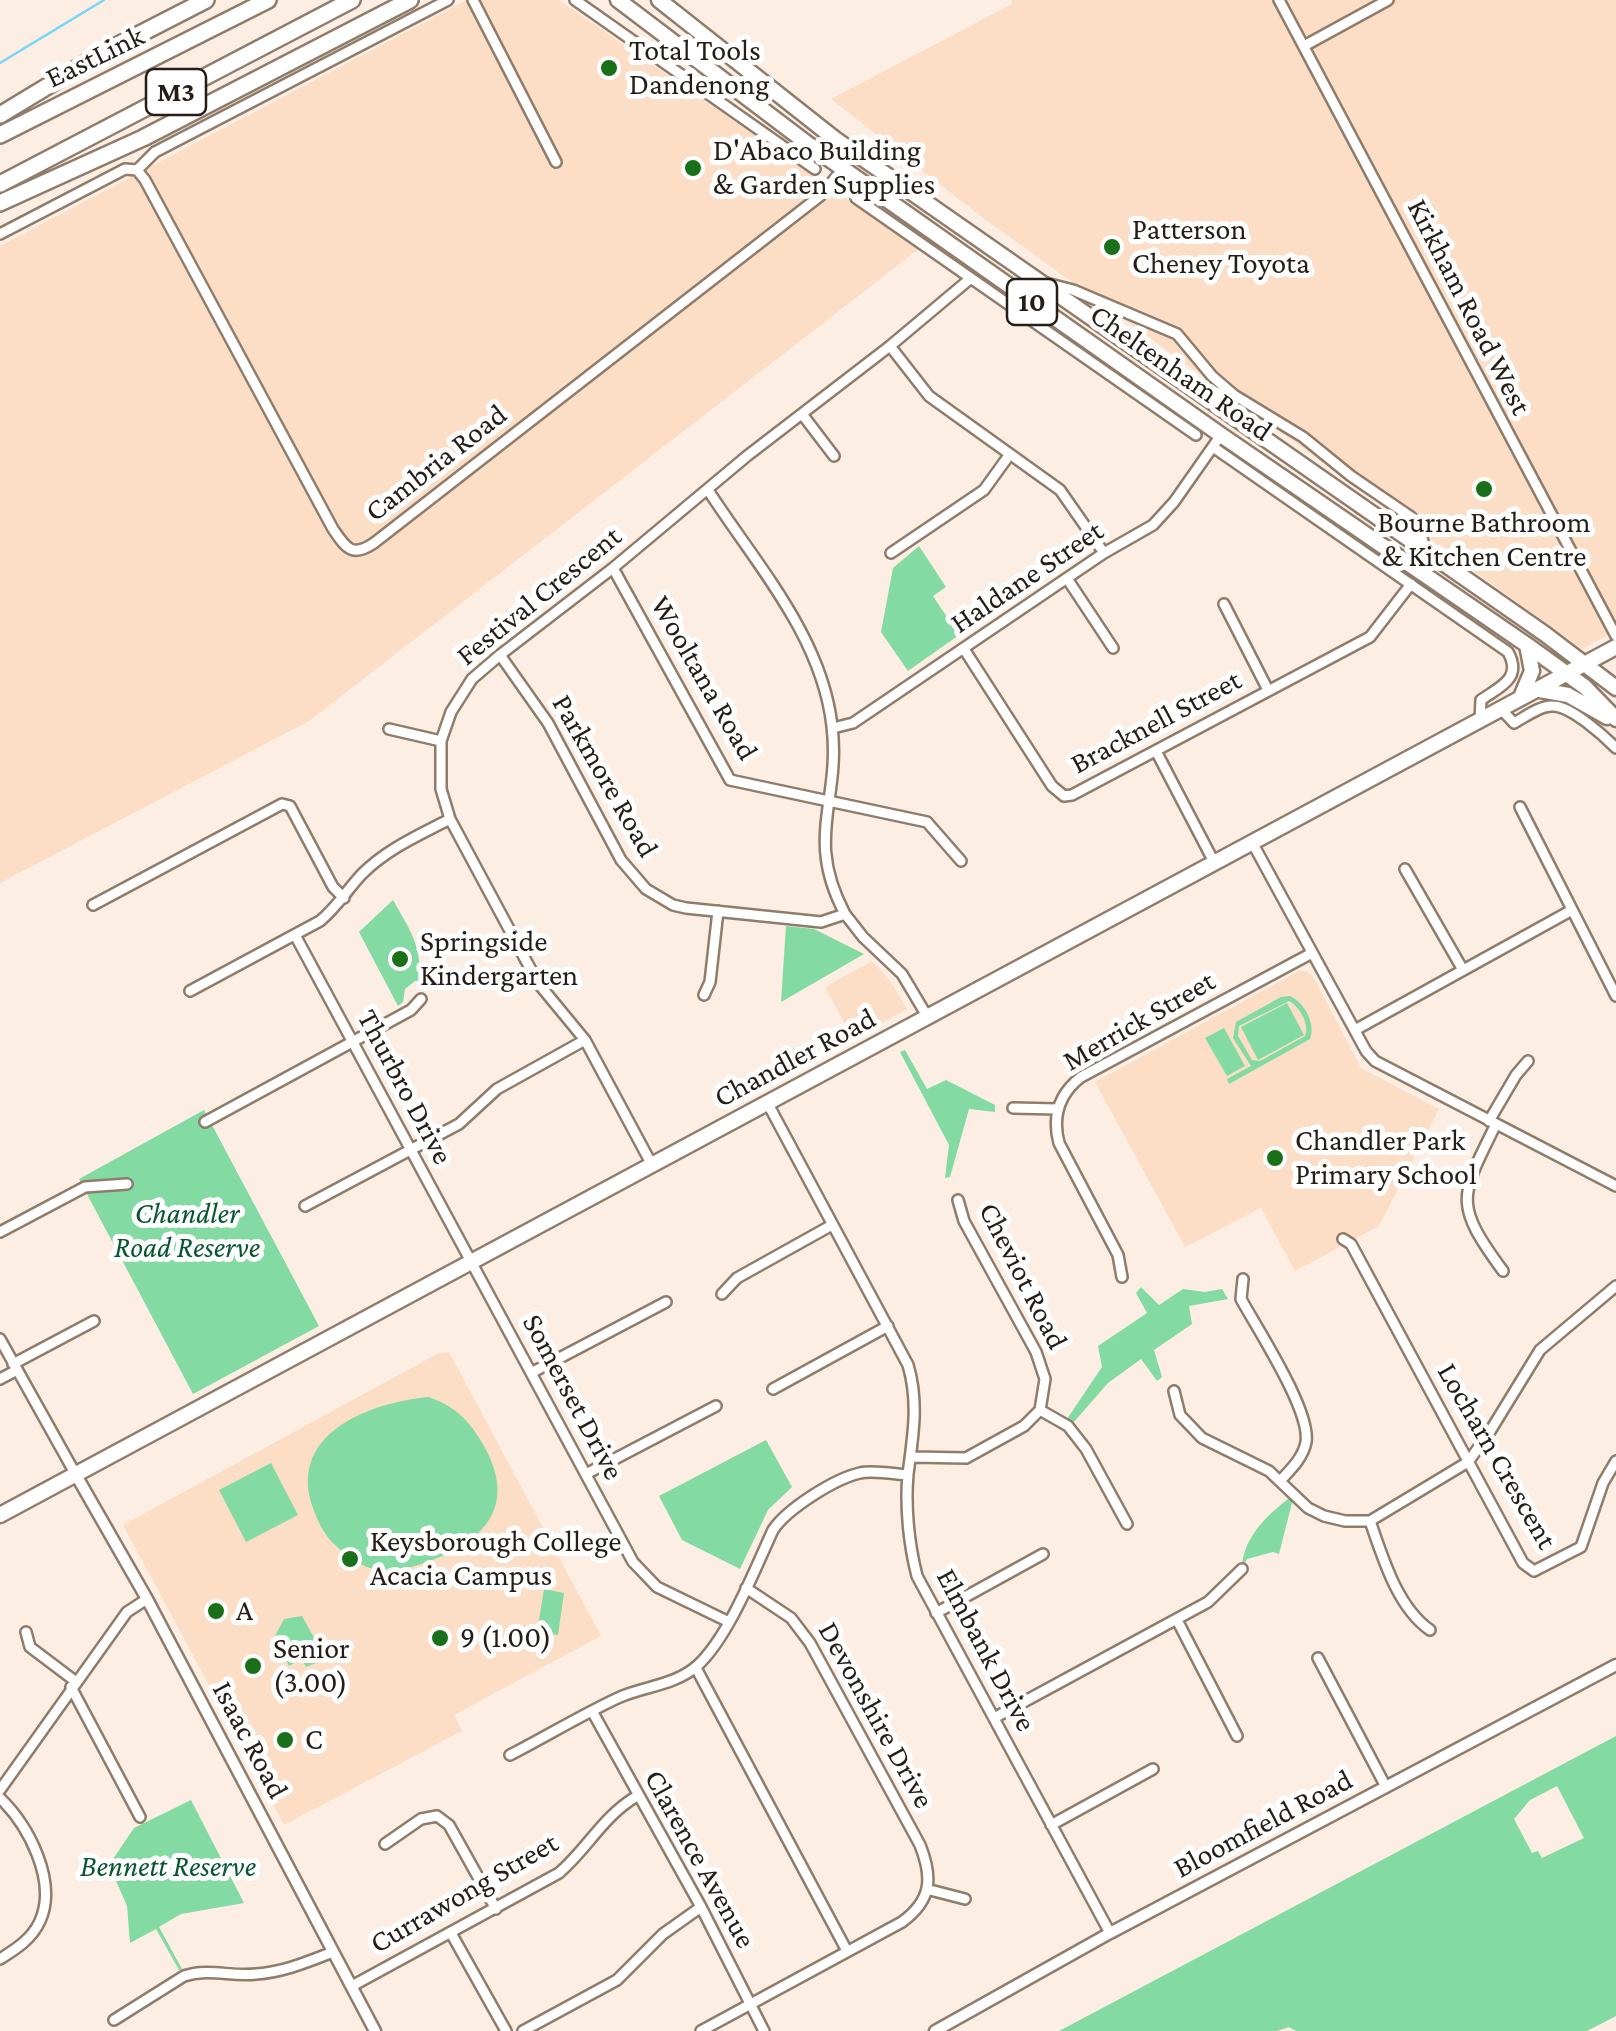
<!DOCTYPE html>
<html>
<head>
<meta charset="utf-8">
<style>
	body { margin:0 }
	canvas { display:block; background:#fceee3 }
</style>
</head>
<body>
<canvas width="1616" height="2031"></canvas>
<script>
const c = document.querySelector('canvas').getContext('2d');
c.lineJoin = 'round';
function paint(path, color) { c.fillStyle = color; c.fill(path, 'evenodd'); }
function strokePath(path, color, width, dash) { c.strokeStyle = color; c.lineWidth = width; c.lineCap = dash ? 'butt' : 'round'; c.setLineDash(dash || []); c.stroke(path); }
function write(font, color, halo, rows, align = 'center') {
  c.font = font + ' "Crimson Pro",serif'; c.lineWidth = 10; c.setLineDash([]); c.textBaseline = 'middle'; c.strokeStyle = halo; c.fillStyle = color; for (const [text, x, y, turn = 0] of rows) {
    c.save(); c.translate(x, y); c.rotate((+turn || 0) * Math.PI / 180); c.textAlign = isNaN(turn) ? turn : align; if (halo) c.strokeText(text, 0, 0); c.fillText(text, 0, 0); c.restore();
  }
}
paint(new Path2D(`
	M467,0H559L919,249L309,721L0,883V246Z
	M1011,0H1616V631L1582,649L979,215L831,99L1012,4Z
	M872,961L892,983L907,1009L853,1039L825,987Z
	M1299,971H1307L1314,978L1361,1068L1439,1109L1379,1226L1295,1271L1261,1208L1185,1247L1095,1082Z
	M449,1352L601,1636L454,1715L462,1731L284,1825L123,1525L437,1354Z`), '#fbdec5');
paint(new Path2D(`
	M919,546L946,587L933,596L959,635L908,671L881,632L893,568Z
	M393,900C411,932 421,944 420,982L415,981L405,989L403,1002L398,1006L359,932Z
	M786,926L814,929L864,954L781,1002Z
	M1290,996C1305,1003 1316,1024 1310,1039L1229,1084L1227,1079L1251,1066L1233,1038L1236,1022L1281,997ZM1289,1001C1300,1007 1310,1025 1305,1036L1260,1061L1252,1060L1238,1036L1239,1026Z
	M1287,1003L1304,1035L1258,1060L1241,1027Z
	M1224,1028L1245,1066L1227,1076L1205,1038Z
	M905,1050L927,1089L946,1080L995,1105V1112L969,1109L950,1177L945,1178L949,1145L900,1052Z
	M204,1110L319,1326L193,1394L79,1179Z
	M1141,1287L1159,1305L1183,1289L1205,1292L1222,1289L1228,1299L1189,1306L1192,1324L1154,1350L1162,1377L1157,1381L1141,1359L1108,1383L1073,1423L1067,1419L1102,1367L1098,1346L1147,1313L1136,1293Z
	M429,1397C456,1407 469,1420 484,1446C517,1505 486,1540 430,1561C411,1568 390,1573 370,1568C357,1564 342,1552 332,1542C322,1532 315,1515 311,1502C291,1431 373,1402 429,1397Z
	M766,1440L792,1487L768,1510L740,1569L682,1540L659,1496Z
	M271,1463L298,1515L246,1542L219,1490Z
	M1294,1495L1279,1554L1273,1552L1247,1559L1242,1569C1242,1538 1269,1512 1294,1495Z
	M544,1589L564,1593L558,1635L537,1632Z
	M302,1616L326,1659L306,1667L302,1659L289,1666L275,1636L284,1619Z
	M1616,1736V2016L1587,2031H1296L1289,2027L1277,2031H1059ZM1557,1786L1584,1838L1542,1858L1538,1851L1532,1853L1514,1819L1530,1800Z
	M191,1800L244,1903L181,1914L159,1927L182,1969L179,1970L156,1929L130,1943L127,1906L109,1865L134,1828Z`), '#83daa3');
strokePath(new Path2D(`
	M0,63L104,0`), '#77d6f9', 2.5);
const minor = new Path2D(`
	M473,0L556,162
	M575,0L815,169
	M1279,0L1616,636
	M1304,46L1388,0
	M137,170L145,180L333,529C346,548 352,558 374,543L820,196L843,169
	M856,198L1196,435
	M0,234L125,169L137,170L155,152L448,0
	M1046,283L1073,290L1177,334L1212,376L1234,395L1303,437L1351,476L1411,517L1420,529L1425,550
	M890,346L929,396L1060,490L1104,553
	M1182,379C1202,381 1214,397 1234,395
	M802,414L834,456
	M1213,447L1508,652C1523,679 1499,687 1481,700L1480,720
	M708,490C755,563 822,636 832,726C841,802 804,837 845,914
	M891,553L984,490L1010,454
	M613,568L730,780L927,822L961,861
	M1068,580L1113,648
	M1224,604L1268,690
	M964,649L1052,786L1064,796L1072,795L1370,637L1411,584
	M500,655L548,723L621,860L646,889L673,905L686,908L821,922L845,914L863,937L902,974L927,1016
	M1501,709L1514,723C1525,717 1541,705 1553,706C1571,706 1604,736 1616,748
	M833,728L853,723L1104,553L1153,525L1174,502L1221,435
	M389,729L441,741
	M1156,751L1215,864
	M1520,807L1616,996
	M1253,844L1366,1051L1375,1061L1616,1186
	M1405,869L1463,970
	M93,905L282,804L290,806L333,887L344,898
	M295,935L633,1562L657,1587L727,1621
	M190,991L320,921C337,907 347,890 362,874C387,849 419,835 450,819
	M704,995L710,982L718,911
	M1355,1030L1572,910
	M768,1104L908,1365C919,1402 913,1436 908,1474C905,1507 909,1545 917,1576L1110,1933
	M1013,1108L1057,1109
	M1489,1121L1516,1075L1528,1061
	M205,1122L411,1010L421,999
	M1496,1124C1460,1197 1453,1203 1503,1271
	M652,1165L585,1040L538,983L450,819L441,789V741L451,712L472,679L500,655L613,568L747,456L890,346L971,278
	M305,1206L459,1124L497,1089L585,1040
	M0,1232L85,1187L127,1184
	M1343,1239L1351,1244L1523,1563L1534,1571L1581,1547L1603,1483L1616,1461
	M1122,1277L1118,1255L1059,1143C1052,1116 1059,1094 1081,1077L1312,953
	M1243,1279L1241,1299C1258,1330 1311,1411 1306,1442C1303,1458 1291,1469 1280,1481
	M722,1294L737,1278L832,1225
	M0,1339L76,1475
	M13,1364L94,1321
	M531,1373L666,1302
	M0,1379L17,1370
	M773,1389L888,1326
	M1174,1391L1180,1415L1202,1438L1269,1471L1308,1508L1324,1516L1345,1521H1370L1468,1462L1489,1433L1540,1350L1616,1286
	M1040,1410L1068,1426L1086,1449L1127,1524
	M912,1457L966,1458L1024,1426L1040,1410L1045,1379L1036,1352L964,1221L958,1200
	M586,1474L716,1406
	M1370,1521C1383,1558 1397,1607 1430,1630
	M936,1613L1043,1554
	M1177,1620L1237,1736
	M26,1632L30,1647L75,1681
	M1318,1658L1386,1787
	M696,1668L847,1951
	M71,1687L140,1817
	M592,1711L701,1907L764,2031
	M994,1718L1208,1602L1242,1569
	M510,1755C547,1736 583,1714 620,1697C646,1686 676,1685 698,1665C729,1636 755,1569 773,1530C787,1509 834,1479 860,1473C873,1470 894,1474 908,1475
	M0,1790L127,1612L147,1599
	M0,1798C28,1825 58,1881 40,1921C32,1939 16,1949 0,1959
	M1051,1825L1153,1769
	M385,1844L421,1819L437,1816L449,1825L496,1909
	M930,1890L965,1899
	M451,1933L506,2031
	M352,1986L559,1873C589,1847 602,1817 637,1796
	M114,2020L184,1976C209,1968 231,1977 256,1974C284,1972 307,1962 333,1952
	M523,2031L617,1980L663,1934L701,1907
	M701,2031L902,1922C932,1900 933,1878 920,1845L810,1643L791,1618L746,1588`);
const tertiary = new Path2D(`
	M76,1475L147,1599L375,2031
	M935,2031L1110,1933L1616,1665`);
const primary = new Path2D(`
	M618,0L808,144L1221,435L1527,645L1585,687L1616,719
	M659,0L835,139L1545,634L1616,688
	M1540,690L1568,695L1607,717
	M1521,697L1532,671L1527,645
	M0,1515L1616,647`);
const motorway = new Path2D(`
	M0,115L99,55L206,0
	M0,135L268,0
	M0,184L352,0
	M0,203L143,138L410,0`);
strokePath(minor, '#907c6a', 14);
strokePath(tertiary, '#907c6a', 15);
strokePath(primary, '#907c6a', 19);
strokePath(motorway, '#907c6a', 20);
strokePath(minor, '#fff', 9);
strokePath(tertiary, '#fff', 10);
strokePath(primary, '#fff', 14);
strokePath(motorway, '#fff', 15);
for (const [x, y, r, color] of [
	[609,68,10,"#1a6f19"],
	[693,168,10,"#1a6f19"],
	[1112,247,10,"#1a6f19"],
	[1484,489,10,"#1a6f19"],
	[400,959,10,"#1a6f19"],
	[1275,1158,10,"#1a6f19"],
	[350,1559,10,"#1a6f19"],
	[216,1611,10,"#1a6f19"],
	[440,1638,10,"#1a6f19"],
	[253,1666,10,"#1a6f19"],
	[285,1740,10,"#1a6f19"]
]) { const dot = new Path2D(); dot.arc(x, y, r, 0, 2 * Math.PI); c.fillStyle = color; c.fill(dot); strokePath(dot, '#fff', 4); }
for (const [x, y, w] of [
	[176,92,60],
	[1032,302,50]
]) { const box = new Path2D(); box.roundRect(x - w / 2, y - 23, w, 46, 8); c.fillStyle = '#fff'; c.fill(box); strokePath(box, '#251d16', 2.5); }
write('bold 28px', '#251d16', null, [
	["M3",176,92],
	["10",1032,302]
]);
write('30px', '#251d16', '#fff', [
	["Total Tools",629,51],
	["Dandenong",629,85],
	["D'Abaco Building",713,151],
	["& Garden Supplies",713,185],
	["Patterson",1132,230],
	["Cheney Toyota",1132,264],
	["Bourne Bathroom",1484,523,"center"],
	["& Kitchen Centre",1484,557,"center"],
	["Springside",420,942],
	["Kindergarten",420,976],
	["Chandler Park",1295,1141],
	["Primary School",1295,1175],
	["Keysborough College",370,1542],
	["Acacia Campus",370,1576],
	["A",236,1611],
	["9 (1.00)",460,1638],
	["Senior",273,1649],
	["(3.00)",273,1683],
	["C",305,1740]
], 'left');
write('30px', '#251d16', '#fff', [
	["EastLink",95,57,-26],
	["Kirkham Road West",1469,307,63],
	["Cheltenham Road",1181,373,35],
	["Cambria Road",436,463,-38],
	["Haldane Street",1027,577,-34],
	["Festival Crescent",539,596,-39],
	["Wooltana Road",704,678,60],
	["Bracknell Street",1156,722,-28],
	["Parkmore Road",605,776,60],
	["Merrick Street",1139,1021,-30],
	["Chandler Road",795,1058,-28],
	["Thurbro Drive",405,1087,62],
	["Cheviot Road",1023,1276,63],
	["Somerset Drive",573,1397,62],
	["Locharn Crescent",1497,1456,60],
	["Elmbank Drive",986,1650,62],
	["Devonshire Drive",876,1715,61],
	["Isaac Road",250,1740,62],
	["Bloomfield Road",1263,1824,-28],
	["Clarence Avenue",700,1859,61],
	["Currawong Street",464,1893,-30]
]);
write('italic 30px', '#085630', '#fff', [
	["Chandler",187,1214],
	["Road Reserve",187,1248],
	["Bennett Reserve",168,1867]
]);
</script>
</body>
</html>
